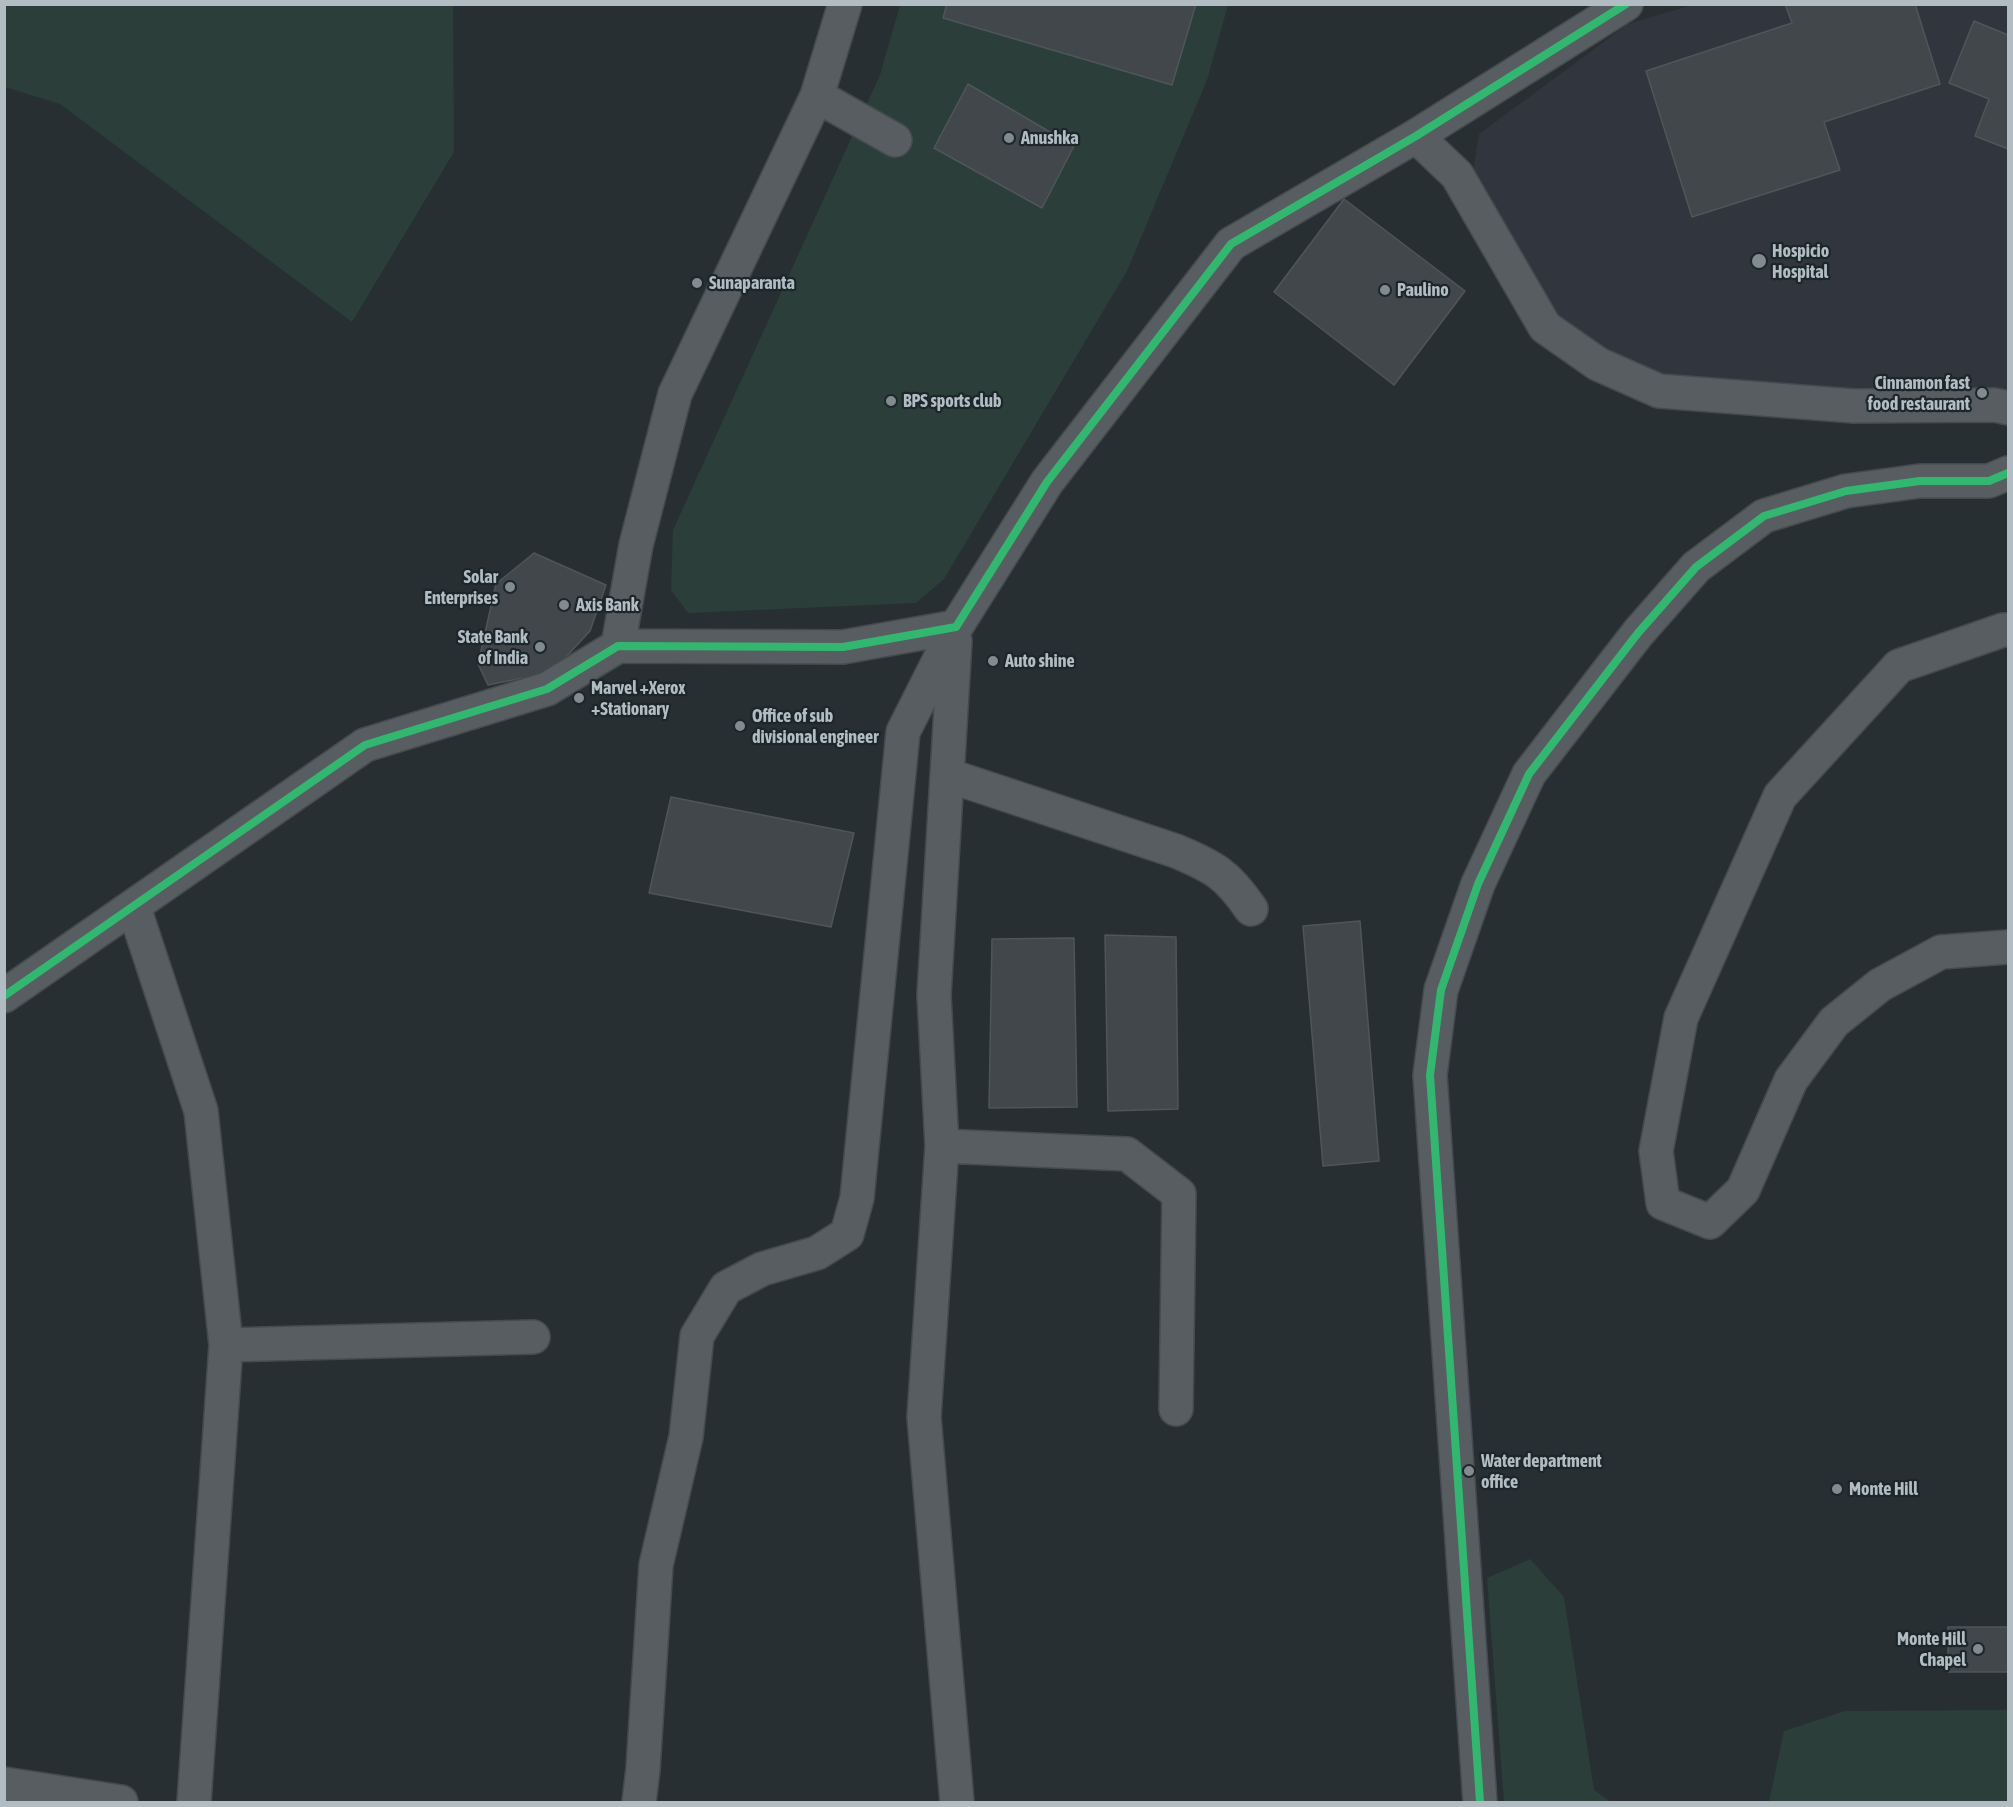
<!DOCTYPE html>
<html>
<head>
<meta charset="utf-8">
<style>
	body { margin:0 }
	#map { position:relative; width:2013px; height:1807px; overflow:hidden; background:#272f32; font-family:"Asap Condensed",sans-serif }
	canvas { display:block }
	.frame { position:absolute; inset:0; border:6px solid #b1bcc3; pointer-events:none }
</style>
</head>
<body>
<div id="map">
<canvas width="2013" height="1807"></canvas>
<div class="frame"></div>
</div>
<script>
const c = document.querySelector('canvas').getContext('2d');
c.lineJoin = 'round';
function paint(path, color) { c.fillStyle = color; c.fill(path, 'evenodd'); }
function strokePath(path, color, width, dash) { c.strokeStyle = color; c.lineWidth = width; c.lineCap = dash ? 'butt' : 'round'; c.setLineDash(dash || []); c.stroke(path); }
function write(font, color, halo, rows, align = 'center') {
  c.font = font + ' "Asap Condensed",sans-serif'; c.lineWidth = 4.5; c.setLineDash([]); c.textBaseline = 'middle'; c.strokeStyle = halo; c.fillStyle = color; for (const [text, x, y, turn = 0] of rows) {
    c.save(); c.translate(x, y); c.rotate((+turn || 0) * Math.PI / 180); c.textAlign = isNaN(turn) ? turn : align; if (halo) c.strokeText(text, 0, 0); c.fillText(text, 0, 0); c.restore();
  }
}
paint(new Path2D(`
	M1692,5H2008V405L1672,394L1552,327L1469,195L1479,134L1628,24Z`), '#31353d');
paint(new Path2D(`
	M4,5H453L454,152L352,322L60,104L5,87Z
	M900,5H1228L1207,80L1127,271L944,579L916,603L688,613L671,590L673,530L880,75Z
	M1530,1559L1564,1597L1594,1790L1611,1802H1504L1487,1578Z
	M2008,1710V1802H1769L1784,1731L1845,1711Z`), '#2b3e39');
const building = new Path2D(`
	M947,4H1196L1172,85L943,18Z
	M1785,4H1915L1940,84L1824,122L1840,170L1692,217L1646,71L1792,23Z
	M1974,21L2008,35V149L1975,136L1989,99L1949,83Z
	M968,84L1074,146L1042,208L934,148Z
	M1344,199L1465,291L1394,385L1274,292Z
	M534,553L606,585L590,631L552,672L488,685L478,664L496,584Z
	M671,797L854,833L831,927L649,893Z
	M1360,921L1379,1161L1323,1166L1303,926Z
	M1105,935L1176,937L1178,1109L1108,1111Z
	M1074,938L1077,1107L989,1108L992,939Z
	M1948,1627H2008V1672H1948Z`);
paint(building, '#41474a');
strokePath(building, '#4f5659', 1.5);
const minor = new Path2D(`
	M817,96L895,140
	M1416,136L1457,175L1545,327L1598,364L1659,391L1854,406L1995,405L2008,408
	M2008,630H2003L1899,666L1780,796L1681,1018L1656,1151L1663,1203L1710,1222L1743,1190L1791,1080L1834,1022L1880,985L1941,952L2008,947
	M955,641L934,995L942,1146L924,1417L957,1802
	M618,646L636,545L675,394L817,96L845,4
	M947,775L1176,851C1214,867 1227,874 1251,909
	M134,908L201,1111L226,1345
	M4,996L365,745L547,689L618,646L843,647L956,627L1047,482L1231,244L1416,136L1626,4
	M942,1146L1127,1154L1179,1194L1176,1409
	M4,1784L121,1802
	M194,1802L226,1345L533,1337
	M639,1802L643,1769L656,1565L686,1437L697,1336L726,1288L762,1269L817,1253L847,1234L857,1198L903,732L956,627
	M1480,1802L1430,1075L1441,990L1478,884L1529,774L1638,633L1696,567L1764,516L1846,491L1920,481H1989L2008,473`);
strokePath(minor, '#444a4d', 36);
strokePath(minor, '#575d60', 33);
strokePath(new Path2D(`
	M4,996L365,745L547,689L618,646L843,647L956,627L1047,482L1231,244L1416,136L1626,4
	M1480,1802L1430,1075L1441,990L1478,884L1529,774L1638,633L1696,567L1764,516L1846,491L1920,481H1989L2008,473`), '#33b770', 8);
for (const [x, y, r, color] of [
	[1009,138,6,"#818b90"],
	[1759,261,8,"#818b90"],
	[697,283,6,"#818b90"],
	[1385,290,6,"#818b90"],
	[1982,393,6,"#818b90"],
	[891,401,6,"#818b90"],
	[510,587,6,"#818b90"],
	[564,605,6,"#818b90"],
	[540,647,6,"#818b90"],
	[993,661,6,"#818b90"],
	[579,698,6,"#818b90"],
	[740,726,6,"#818b90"],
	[1469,1471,6,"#818b90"],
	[1837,1489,6,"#818b90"],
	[1978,1649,6,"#818b90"]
]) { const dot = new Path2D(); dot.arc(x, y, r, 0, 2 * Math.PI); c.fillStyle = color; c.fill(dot); strokePath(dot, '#1c262b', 2); }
write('bold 18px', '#b1bcc3', '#1c262b', [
	["Anushka",1021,138],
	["Hospicio",1772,251],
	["Hospital",1772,272],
	["Sunaparanta",709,283],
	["Paulino",1397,290],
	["Cinnamon fast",1970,383,"right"],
	["food restaurant",1970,404,"right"],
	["BPS sports club",903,401],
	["Solar",498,577,"right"],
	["Enterprises",498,598,"right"],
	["Axis Bank",576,605],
	["State Bank",528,637,"right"],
	["of India",528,658,"right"],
	["Auto shine",1005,661],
	["Marvel +Xerox",591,688],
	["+Stationary",591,709],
	["Office of sub",752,716],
	["divisional engineer",752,737],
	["Water department",1481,1461],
	["office",1481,1482],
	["Monte Hill",1849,1489],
	["Monte Hill",1966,1639,"right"],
	["Chapel",1966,1660,"right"]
], 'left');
</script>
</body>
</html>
